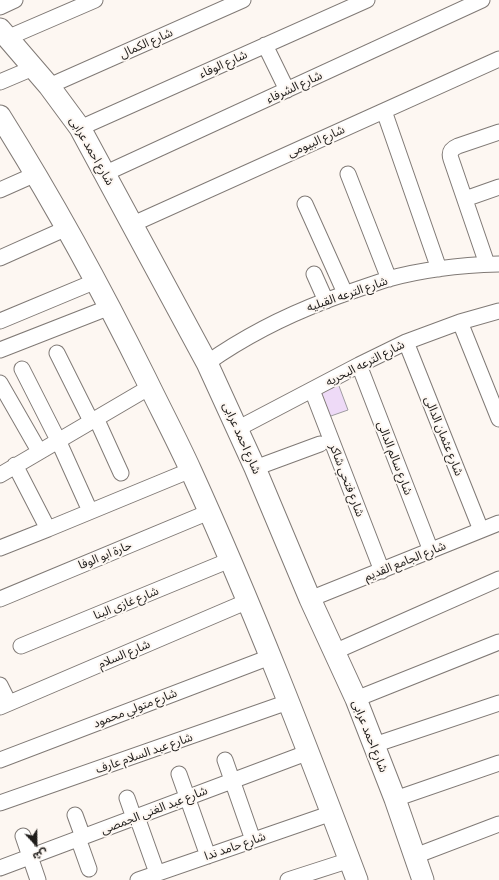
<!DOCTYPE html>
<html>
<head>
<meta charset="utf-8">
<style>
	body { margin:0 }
	#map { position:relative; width:499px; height:880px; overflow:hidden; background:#fdf7f2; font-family:Barlow,"Noto Sans Arabic",sans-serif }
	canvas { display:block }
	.north { position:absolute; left:16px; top:824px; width:40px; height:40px; -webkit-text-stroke:3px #fdf7f2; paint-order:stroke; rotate:158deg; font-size:11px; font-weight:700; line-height:16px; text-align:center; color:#1e1c1a }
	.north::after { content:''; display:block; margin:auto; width:14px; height:18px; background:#1e1c1a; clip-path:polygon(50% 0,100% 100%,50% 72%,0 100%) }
</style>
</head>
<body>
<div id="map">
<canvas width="499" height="880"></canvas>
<div class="north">ش</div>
</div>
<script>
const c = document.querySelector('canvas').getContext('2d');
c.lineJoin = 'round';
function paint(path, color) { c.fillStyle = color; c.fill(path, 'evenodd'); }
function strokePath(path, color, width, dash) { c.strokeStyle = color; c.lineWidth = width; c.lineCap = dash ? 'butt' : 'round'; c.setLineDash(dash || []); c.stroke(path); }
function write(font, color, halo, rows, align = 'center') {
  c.font = font + ' Barlow,"Noto Sans Arabic",sans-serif'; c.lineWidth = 4; c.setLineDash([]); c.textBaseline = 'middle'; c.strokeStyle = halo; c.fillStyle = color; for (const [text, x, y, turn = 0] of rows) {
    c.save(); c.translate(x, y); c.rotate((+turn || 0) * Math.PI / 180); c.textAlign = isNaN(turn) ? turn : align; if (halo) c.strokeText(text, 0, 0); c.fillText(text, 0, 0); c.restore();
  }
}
const building = new Path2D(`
	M339,386L348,410L328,417L319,393Z`);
paint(building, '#eedaf7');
strokePath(building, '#9e9ba0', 1);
const street = new Path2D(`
	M0,7L15,0
	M7,38L95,0
	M265,45L287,90
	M0,82L33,68
	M49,86L243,0
	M384,111L439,269
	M80,128L367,0
	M106,173L482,0
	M348,174L389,279
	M0,190L36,174
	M465,199L499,187
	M305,204L345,293
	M133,224L499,59
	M0,258L67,228
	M487,264L451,159C449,153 451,149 458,146L499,132
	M314,274L326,301
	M0,321L96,281
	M460,322L499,419
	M406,342L481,530
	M0,350L110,307
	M57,353L91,421
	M207,363C244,337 283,317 325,301C346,293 367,286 388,279C424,269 462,265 499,264
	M359,365L431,551
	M22,369L58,440L90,511
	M0,383L39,451
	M312,390L382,571
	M96,418L121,473
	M237,429L359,365L406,342L460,322L499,311
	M255,468L320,444
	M0,475L150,387
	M48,529L191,470
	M0,548L48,529L15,465
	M0,599L209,512
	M310,599L499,523
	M21,646L230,560
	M334,652L499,579
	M0,685L9,703
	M356,699L499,642
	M0,707L248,601
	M374,745L499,703
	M0,760L270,657
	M225,760L253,840
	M179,774L208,856
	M127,798L134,818
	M395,799L499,763
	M0,803L288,702
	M75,815L83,837
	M137,817L157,873
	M23,836L38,880
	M78,838L89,869
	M415,856L499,824
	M0,868L309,752
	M138,880L332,813
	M288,880L350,860`);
const secondary = new Path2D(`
	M0,29L49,86L80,128L207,363L255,468L310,599L356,699L395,799L423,880
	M0,116C54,202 101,288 146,379C161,410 177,440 191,471C252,605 305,742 357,880`);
strokePath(street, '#807a76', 17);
strokePath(secondary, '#807a76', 23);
strokePath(street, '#fff', 15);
strokePath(secondary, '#fff', 21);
write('12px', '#1e1c1a', '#fdf7f2', [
	["شارع الكمال",146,43,-24],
	["شارع الوفاء",223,64,-24],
	["شارع الشرفاء",294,87,-25],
	["شارع البيومى",316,141,-24],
	["شارع احمد عرابى",92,151,60],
	["شارع الترعه القبليه",347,294,-19],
	["شارع الترعه البحريه",365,363,-27],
	["شارع عثمان الدالى",444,436,68],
	["شارع احمد عرابى",242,438,66],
	["شارع سالم الدالى",395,458,69],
	["شارع فتحي شاكر",347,480,69],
	["حارة ابو الوفا",105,555,-22],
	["شارع الجامع القديم",405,561,-22],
	["شارع غازى البنا",126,603,-22],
	["شارع السلام",124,654,-23],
	["شارع متولي محمود",135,708,-21],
	["شارع احمد عرابى",370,736,68],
	["شارع عبد السلام عارف",144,753,-19],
	["شارع عبد الغنى الجمصى",154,810,-21],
	["شارع حامد ندا",235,846,-19]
]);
</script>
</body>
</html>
